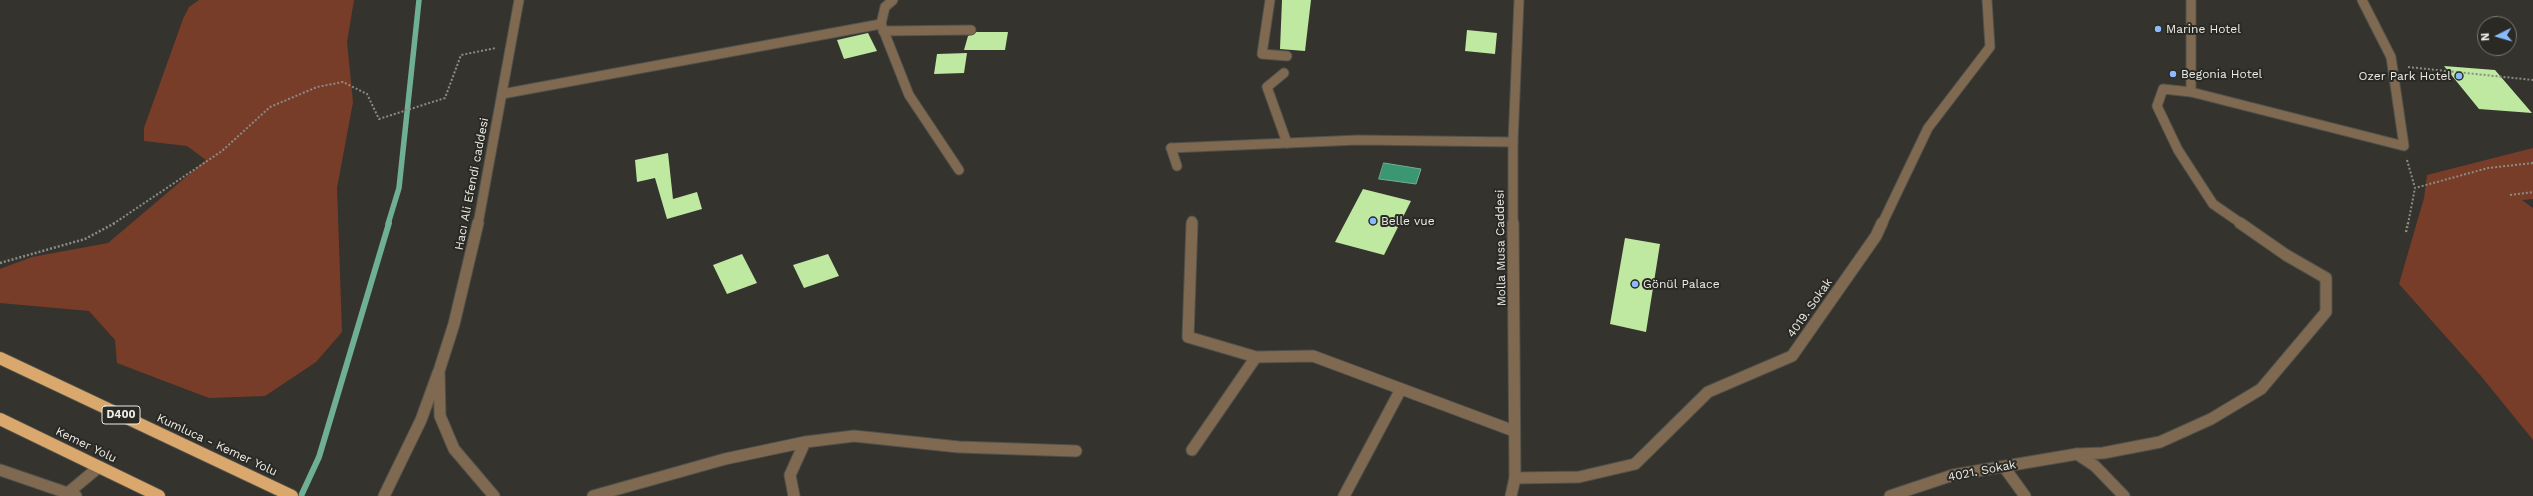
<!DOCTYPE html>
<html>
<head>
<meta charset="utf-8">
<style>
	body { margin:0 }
	#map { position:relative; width:2533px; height:496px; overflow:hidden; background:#34332d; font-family:"Work Sans",sans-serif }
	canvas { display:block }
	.north { position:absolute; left:2477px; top:16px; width:40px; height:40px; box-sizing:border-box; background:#2a2924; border:1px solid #787772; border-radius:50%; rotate:265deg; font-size:11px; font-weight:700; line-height:16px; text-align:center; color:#ecece8 }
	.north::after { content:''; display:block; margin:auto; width:14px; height:18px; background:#8bbafc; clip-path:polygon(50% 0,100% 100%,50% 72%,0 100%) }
</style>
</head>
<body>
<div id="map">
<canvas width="2533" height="496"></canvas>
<div class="north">N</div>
</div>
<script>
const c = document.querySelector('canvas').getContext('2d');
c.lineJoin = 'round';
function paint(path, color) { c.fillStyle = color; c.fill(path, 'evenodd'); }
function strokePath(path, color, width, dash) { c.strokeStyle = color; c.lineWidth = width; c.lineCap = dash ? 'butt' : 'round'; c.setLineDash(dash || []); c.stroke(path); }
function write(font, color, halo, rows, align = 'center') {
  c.font = font + ' "Work Sans",sans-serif'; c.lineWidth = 4; c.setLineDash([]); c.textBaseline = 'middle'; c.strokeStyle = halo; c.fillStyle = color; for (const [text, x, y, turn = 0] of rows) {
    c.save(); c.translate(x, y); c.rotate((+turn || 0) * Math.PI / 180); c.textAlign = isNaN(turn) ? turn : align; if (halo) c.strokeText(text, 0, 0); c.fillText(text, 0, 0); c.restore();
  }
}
paint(new Path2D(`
	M199,0H354L347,42L353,102L337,188L342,332L316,362L265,396L209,398L117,363L115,340L89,311L0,303V269L32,257L108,243L206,160L187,146L144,141V128L183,19L189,7Z
	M2533,148V199L2522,200L2533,208V440L2481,376L2399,284L2424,198L2427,175Z`), '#783d29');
const water = new Path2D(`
	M1384,163L1421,169L1416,184L1379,179Z`);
paint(water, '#3a9772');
strokePath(water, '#6fb095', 1);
strokePath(new Path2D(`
	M388,224L399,188L419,0`), '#6fb095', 5.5);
strokePath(new Path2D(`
	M301,496L319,457L389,223`), '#6fb095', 6);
paint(new Path2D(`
	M1282,0H1311L1305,51L1280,49Z
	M1467,30L1497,33L1495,54L1465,51Z
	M976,32H1008L1005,50H964L968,36Z
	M868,33L877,51L844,59L837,40Z
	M967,53L964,73L934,74L937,54Z
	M2444,66L2495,70L2532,113L2479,109Z
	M668,153L673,199L697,192L702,209L667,219L655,178L637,182L635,160Z
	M1363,189L1411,201L1384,255L1335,242Z
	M1625,238L1660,244L1646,332L1610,324Z
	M742,254L757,283L727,294L713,265Z
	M828,254L839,276L804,288L793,265Z`), '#bfe9a1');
const serviceFar1 = new Path2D(`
	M1270,0L1262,54L1287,56
	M883,31L971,30
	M2191,92L2163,89L2157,106L2178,150L2213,204L2242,224
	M502,94L881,24L909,95L959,170
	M1171,148L1358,140L1513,142`);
const service = new Path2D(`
	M2077,454L2103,453L2160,442L2211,419L2261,389L2326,312V278L2286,255L2240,223
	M2077,454L2095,466L2124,496`);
const minorFar1 = new Path2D(`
	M2191,0V92L2404,146L2391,57L2362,0
	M881,24L885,7L893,0
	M1284,73L1267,87L1287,143
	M1171,148L1177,166
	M1192,224V221
	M1882,224L1928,128L1990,47L1987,0`);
const minor = new Path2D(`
	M1192,223L1188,337L1256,357
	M1192,450L1256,357L1313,356L1514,431
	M2004,467L2025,496
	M0,470L76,496
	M1515,478L1579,477L1635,464L1708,392L1792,356L1876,236L1882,223
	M69,492L99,467
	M384,496L421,420L438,373
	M593,496L725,459L805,442
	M794,496L790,475L805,442L854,436L959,447L1076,451
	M1344,496L1401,389
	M1890,496L1953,475L2077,454`);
const tertiaryFar1 = new Path2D(`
	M478,224L519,0
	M1513,224V142L1519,0`);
const tertiary = new Path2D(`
	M478,223L454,324L439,371L440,416L454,449L494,496
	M1511,496L1515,478L1513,223`);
const trunk = new Path2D(`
	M0,358L292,496
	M0,419L159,496`);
strokePath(serviceFar1, '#51514b', 11);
strokePath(service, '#51514b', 13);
strokePath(minorFar1, '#51514b', 11);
strokePath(minor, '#51514b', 13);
strokePath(tertiaryFar1, '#51514b', 11);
strokePath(tertiary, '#51514b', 13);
strokePath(trunk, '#51514b', 14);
strokePath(new Path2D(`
	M2408,67L2533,80
	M2407,160L2415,188L2488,168L2533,163
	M2510,195L2533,192
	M113,224L222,151L270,107L317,87L343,82L367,94L379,119L445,98L461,55L496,48
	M2408,224L2415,188`), '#8c8b86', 2, [2, 2]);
strokePath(new Path2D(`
	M2406,232L2408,223
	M0,263L85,239L115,223`), '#8c8b86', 2.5, [2, 2]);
strokePath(serviceFar1, '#7f6950', 9);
strokePath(service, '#7f6950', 11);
strokePath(minorFar1, '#7f6950', 9);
strokePath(minor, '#7f6950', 11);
strokePath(tertiaryFar1, '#7f6950', 9);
strokePath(tertiary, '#7f6950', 11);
strokePath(trunk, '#daa86c', 12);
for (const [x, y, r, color] of [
	[2158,29,4,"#8bbafc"],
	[2173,74,4,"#8bbafc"],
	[2459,76,4,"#8bbafc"],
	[1373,221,4,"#8bbafc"],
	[1635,284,4,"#8bbafc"]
]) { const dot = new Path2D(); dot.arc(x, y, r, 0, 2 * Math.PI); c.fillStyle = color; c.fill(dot); strokePath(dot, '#2a2924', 1.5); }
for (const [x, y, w] of [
	[121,415,38]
]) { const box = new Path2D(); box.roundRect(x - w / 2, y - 9, w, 18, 3); c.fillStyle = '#2a2924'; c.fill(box); strokePath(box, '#ecece8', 1); }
write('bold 11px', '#ecece8', null, [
	["D400",121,415]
]);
write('12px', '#ecece8', '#2a2924', [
	["Marine Hotel",2166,29],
	["Begonia Hotel",2181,74],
	["Ozer Park Hotel",2451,76,"right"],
	["Belle vue",1381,221],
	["Gönül Palace",1643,284]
], 'left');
write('12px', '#ecece8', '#2a2924', [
	["Hacı Ali Efendi caddesi",472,184,-79],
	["Molla Musa Caddesi",1501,248,-91],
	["4019. Sokak",1810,308,-55],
	["Kemer Yolu",86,445,26],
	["Kumluca - Kemer Yolu",217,445,25],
	["4021. Sokak",1982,471,-11]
]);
</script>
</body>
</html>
